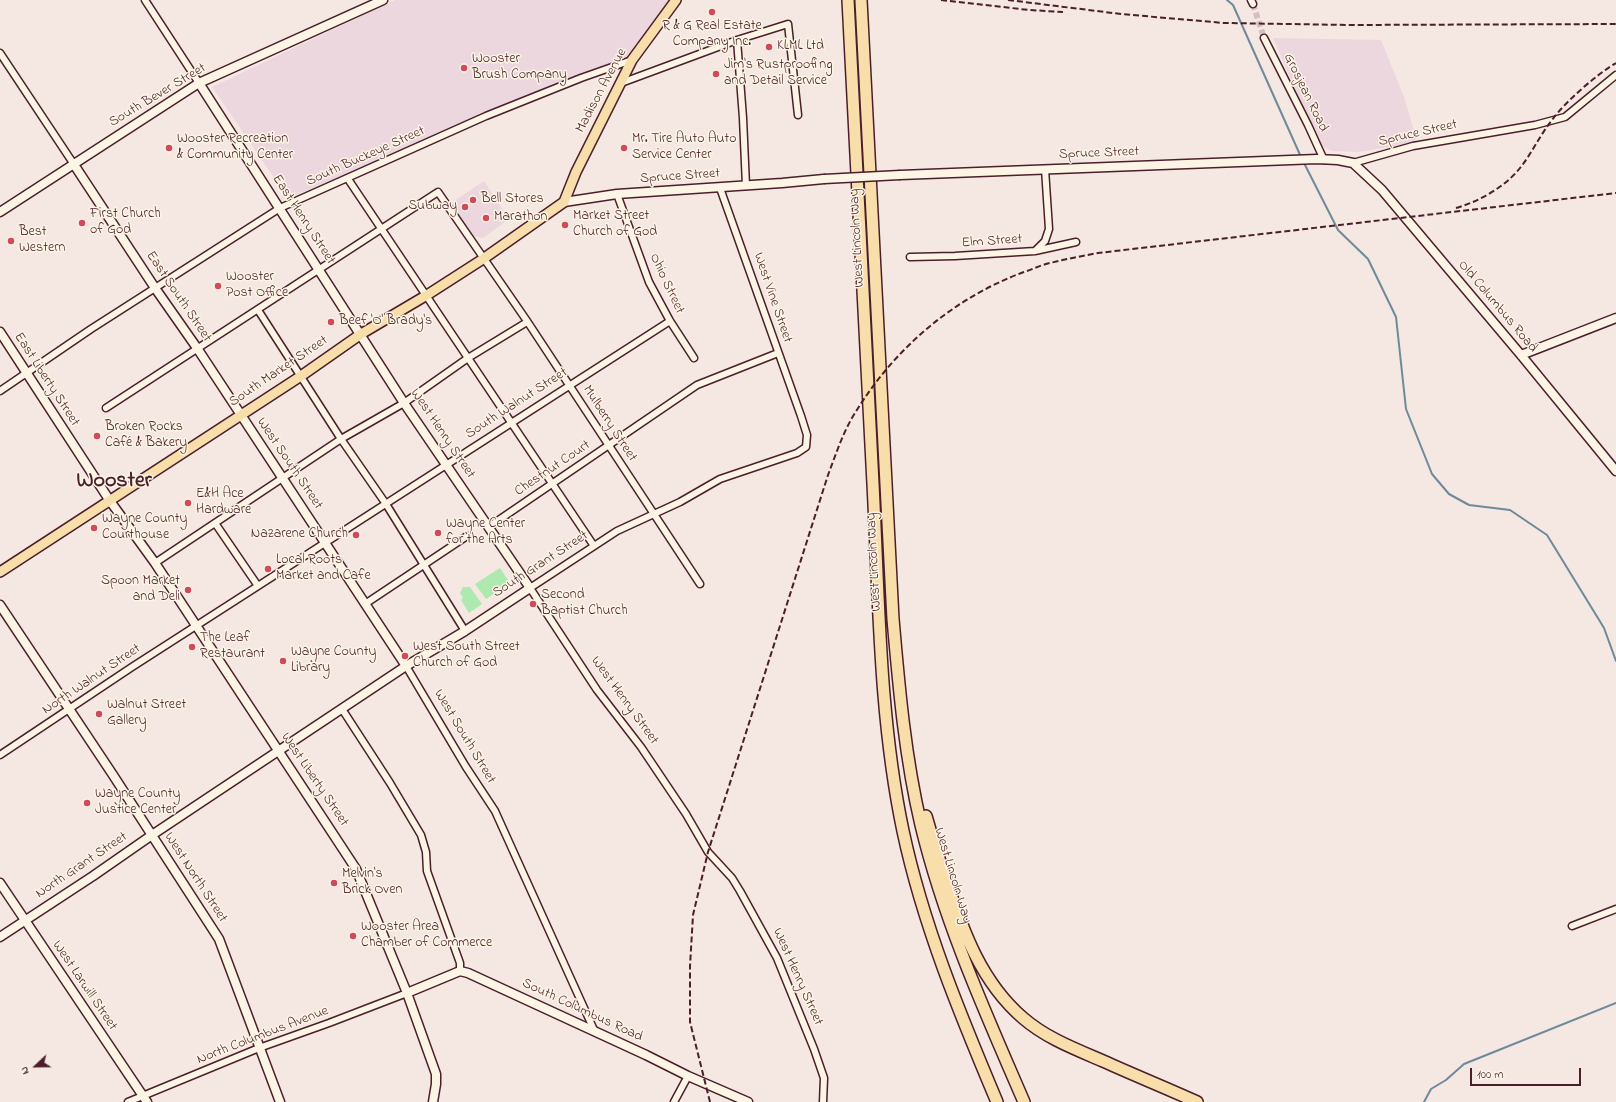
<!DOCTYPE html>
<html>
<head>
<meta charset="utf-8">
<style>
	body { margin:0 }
	#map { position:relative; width:1616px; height:1102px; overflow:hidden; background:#f5e7e2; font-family:"Indie Flower",sans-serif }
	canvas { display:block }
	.north { position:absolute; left:16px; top:1046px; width:40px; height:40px; -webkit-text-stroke:3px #fcf5e5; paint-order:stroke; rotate:248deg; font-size:11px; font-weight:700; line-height:16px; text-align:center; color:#4a1f2b }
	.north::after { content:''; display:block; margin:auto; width:14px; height:18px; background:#4a1f2b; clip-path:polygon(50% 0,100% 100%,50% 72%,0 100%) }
	.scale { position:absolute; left:1470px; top:1068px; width:111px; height:18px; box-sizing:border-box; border:2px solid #4a1f2b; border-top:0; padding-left:5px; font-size:12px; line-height:14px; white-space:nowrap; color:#4a1f2b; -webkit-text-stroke:3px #fcf5e5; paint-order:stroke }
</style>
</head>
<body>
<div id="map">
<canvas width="1616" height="1102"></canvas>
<div class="north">N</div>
<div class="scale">100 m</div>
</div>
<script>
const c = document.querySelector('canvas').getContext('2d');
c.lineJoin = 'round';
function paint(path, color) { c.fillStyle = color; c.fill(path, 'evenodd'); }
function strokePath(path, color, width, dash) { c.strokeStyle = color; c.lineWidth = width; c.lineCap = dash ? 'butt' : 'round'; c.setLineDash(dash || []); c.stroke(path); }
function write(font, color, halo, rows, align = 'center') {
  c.font = font + ' "Indie Flower",sans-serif'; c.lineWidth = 3; c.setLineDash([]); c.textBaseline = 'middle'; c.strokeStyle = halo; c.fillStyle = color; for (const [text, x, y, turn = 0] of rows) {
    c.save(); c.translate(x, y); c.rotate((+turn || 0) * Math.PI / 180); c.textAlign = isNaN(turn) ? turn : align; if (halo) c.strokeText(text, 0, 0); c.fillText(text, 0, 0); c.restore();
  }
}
paint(new Path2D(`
	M395,0H669L628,60L288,198L212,87Z
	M1273,38L1381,40L1404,97L1416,137L1414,143L1358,152L1332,151L1322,146L1315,136Z
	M484,181L509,219L483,238L473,236L451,203Z`), '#edd7df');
paint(new Path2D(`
	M500,568L510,583L486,599L475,584Z
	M463,587H470L482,604L469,613L461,600L463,598L460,593Z`), '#aee9af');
strokePath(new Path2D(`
	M1227,0L1233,5L1301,157
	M1303,161L1338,230L1368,259L1396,317L1406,409L1432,474L1449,494L1469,505L1510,510L1547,535L1604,628L1616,661
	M1424,1102L1431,1089L1446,1080L1464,1064L1616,1003`), '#6d8a9a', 2);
strokePath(new Path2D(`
	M1253,4L1264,38`), '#d3bfbd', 6, [6, 3]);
const street = new Path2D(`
	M145,0L199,83
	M1251,0L1253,4
	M1264,38L1308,125L1324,160
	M737,40L743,118L746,186
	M0,53L73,163
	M621,83L737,40L788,24L798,115
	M1353,163L1413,146L1535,125L1565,117L1616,75
	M348,179C431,301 512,424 594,546
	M720,188L801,416L807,435L806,447L797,453L720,479L680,502L617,531L530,588L597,690L641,747L686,814L708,852L732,878L740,891L777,958L814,1049L824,1078L823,1102
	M617,194L649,282L670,321L694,358
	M1035,251L1045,241L1049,229L1045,169
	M910,257L955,256L1035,251L1076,242
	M258,310L341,439L386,504L465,631
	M0,391L91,329L280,208L486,116L581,78L632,60
	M106,408L438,192L527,321L700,584
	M215,523L258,586
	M490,526L697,385L778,353
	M155,563L341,439L404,403L468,358L527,322
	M365,604L467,536
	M406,666L466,767L495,811L594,1030
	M342,709L390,783L421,835L426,852L427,871L460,963V971
	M0,755L132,667L670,321
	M1572,926L1616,909
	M128,1102L259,1048L329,1023L407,993
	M674,1102L688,1076`);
const secondary = new Path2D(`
	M73,163L155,288L197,348L406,666
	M900,175L1317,159L1338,160L1353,163L1382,190L1521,355L1616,471
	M564,202L617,194L782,183L824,179
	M0,212L199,83L383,0
	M0,332L110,501L155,563L356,869L407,993L436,1074V1084L433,1102
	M1521,355L1616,318
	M0,605L113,775L219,939L280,1102
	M0,883L147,1102
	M0,937L93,876L152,835L406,666L465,631L530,588L404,403L199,83
	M407,993L460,971L468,973L646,1055L688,1076L748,1102`);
const primary = new Path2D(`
	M0,572L301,376L361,334L427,295L483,259L564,202L576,172L632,60L676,0`);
const highway = new Path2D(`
	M848,0C856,161 865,322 873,484C879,599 879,717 903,831C923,925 960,1014 997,1102
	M861,0L893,619C899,688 905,757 921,825C944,921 985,1012 1024,1102
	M926,816C932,837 939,859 946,880C963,931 981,982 1023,1018C1046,1038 1075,1049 1103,1061C1134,1075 1166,1088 1197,1102`);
strokePath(street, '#4a1f2b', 9);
strokePath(secondary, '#4a1f2b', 11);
strokePath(primary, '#4a1f2b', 12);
strokePath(highway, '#4a1f2b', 14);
strokePath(street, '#fcf5e5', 6);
strokePath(secondary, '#fcf5e5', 8);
strokePath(primary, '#f8deab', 9);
strokePath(highway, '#f8deab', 11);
strokePath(new Path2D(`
	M941,0L1029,10L1063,12
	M1008,0L1121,14L1224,23L1351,25L1616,24
	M1456,208C1478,202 1505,187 1520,168C1532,153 1540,135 1552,120C1565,102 1597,74 1616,63
	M710,1102L690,1022V966L693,915L708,852L828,475C836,454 843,432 855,413C894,349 953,298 1024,272C1033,269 1041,265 1050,263C1066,259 1082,256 1098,253L1616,193`), '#4a1f2b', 2, [6, 3]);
const secondaryBridge = new Path2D(`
	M824,179L900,175`);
strokePath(secondaryBridge, '#4a1f2b', 11, []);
strokePath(secondaryBridge, '#fcf5e5', 8);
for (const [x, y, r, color] of [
	[712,12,4,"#d1495b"],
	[769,47,4,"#d1495b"],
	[464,68,4,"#d1495b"],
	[716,74,4,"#d1495b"],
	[169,148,4,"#d1495b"],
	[624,148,4,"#d1495b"],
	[473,200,4,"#d1495b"],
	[465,207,4,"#d1495b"],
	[486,218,4,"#d1495b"],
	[82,223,4,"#d1495b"],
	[565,225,4,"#d1495b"],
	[11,241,4,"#d1495b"],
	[218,286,4,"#d1495b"],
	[331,322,4,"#d1495b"],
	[97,436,4,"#d1495b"],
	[188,503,4,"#d1495b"],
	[94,528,4,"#d1495b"],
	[438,533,4,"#d1495b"],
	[356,535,4,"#d1495b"],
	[268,569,4,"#d1495b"],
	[188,590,4,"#d1495b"],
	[533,604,4,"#d1495b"],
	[192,647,4,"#d1495b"],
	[405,656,4,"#d1495b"],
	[283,661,4,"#d1495b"],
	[99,714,4,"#d1495b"],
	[87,803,4,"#d1495b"],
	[334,883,4,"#d1495b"],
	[353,936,4,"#d1495b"]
]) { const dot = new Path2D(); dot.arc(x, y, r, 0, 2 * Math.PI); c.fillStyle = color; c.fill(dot); strokePath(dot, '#fcf5e5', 1.5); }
write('14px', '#4a1f2b', '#fcf5e5', [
	["R & G Real Estate",712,27,"center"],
	["Company Inc.",712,43,"center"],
	["KLML Ltd",777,47],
	["Wooster",472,60],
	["Brush Company",472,76],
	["Jim's Rustproofing",724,66],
	["and Detail Service",724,82],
	["Wooster Recreation",177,140],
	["& Community Center",177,156],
	["Mr. Tire Auto Auto",632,140],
	["Service Center",632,156],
	["Bell Stores",481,200],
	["Subway",457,207,"right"],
	["First Church",90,215],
	["of God",90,231],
	["Market Street",573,217],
	["Church of God",573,233],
	["Marathon",494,218],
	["Best",19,233],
	["Western",19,249],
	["Wooster",226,278],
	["Post Office",226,294],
	["Beef 'O' Brady's",339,322],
	["Broken Rocks",105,428],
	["Café & Bakery",105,444],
	["E&H Ace",196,495],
	["Hardware",196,511],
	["Wayne County",102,520],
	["Courthouse",102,536],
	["Wayne Center",446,525],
	["for the Arts",446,541],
	["Nazarene Church",348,535,"right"],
	["Local Roots",276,561],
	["Market and Cafe",276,577],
	["Spoon Market",180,582,"right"],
	["and Deli",180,598,"right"],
	["Second",541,596],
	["Baptist Church",541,612],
	["The Leaf",200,639],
	["Restaurant",200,655],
	["West South Street",413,648],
	["Church of God",413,664],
	["Wayne County",291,653],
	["Library",291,669],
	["Walnut Street",107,706],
	["Gallery",107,722],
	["Wayne County",95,795],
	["Justice Center",95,811],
	["Melvin's",342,875],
	["Brick Oven",342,891],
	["Wooster Area",361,928],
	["Chamber of Commerce",361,944]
], 'left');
write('14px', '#4a1f2b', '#fcf5e5', [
	["Madison Avenue",602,91,-62],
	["Grosjean Road",1305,93,64],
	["South Bever Street",158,96,-31],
	["Spruce Street",1418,134,-13],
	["Spruce Street",1099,154,-2],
	["South Buckeye Street",366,157,-24],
	["Spruce Street",680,177,-4],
	["East Henry Street",303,220,57],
	["West Lincoln Way",858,238,-93],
	["Elm Street",992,242,-4],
	["Ohio Street",666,284,65],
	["East South Street",178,297,56],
	["West Vine Street",772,298,71],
	["Old Columbus Road",1497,307,50],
	["South Market Street",279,372,-34],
	["East Liberty Street",46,380,57],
	["South Walnut Street",517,404,-33],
	["Mulberry Street",609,424,57],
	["West Henry Street",442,434,56],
	["West South Street",289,464,56],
	["Chestnut Court",553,469,-34],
	["West Lincoln Way",875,562,-93],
	["South Grant Street",541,565,-33],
	["North Walnut Street",92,680,-34],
	["West Henry Street",624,701,54],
	["West South Street",464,737,59],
	["West Liberty Street",314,780,56],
	["North Grant Street",82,866,-34],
	["West Lincoln Way",952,876,73],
	["West North Street",195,878,57],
	["West Henry Street",797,977,66],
	["West Larwill Street",84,986,56],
	["South Columbus Road",582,1011,25],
	["North Columbus Avenue",263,1036,-21]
]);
write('bold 22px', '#4a1f2b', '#fcf5e5', [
	["Wooster",114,482]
]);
</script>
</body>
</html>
